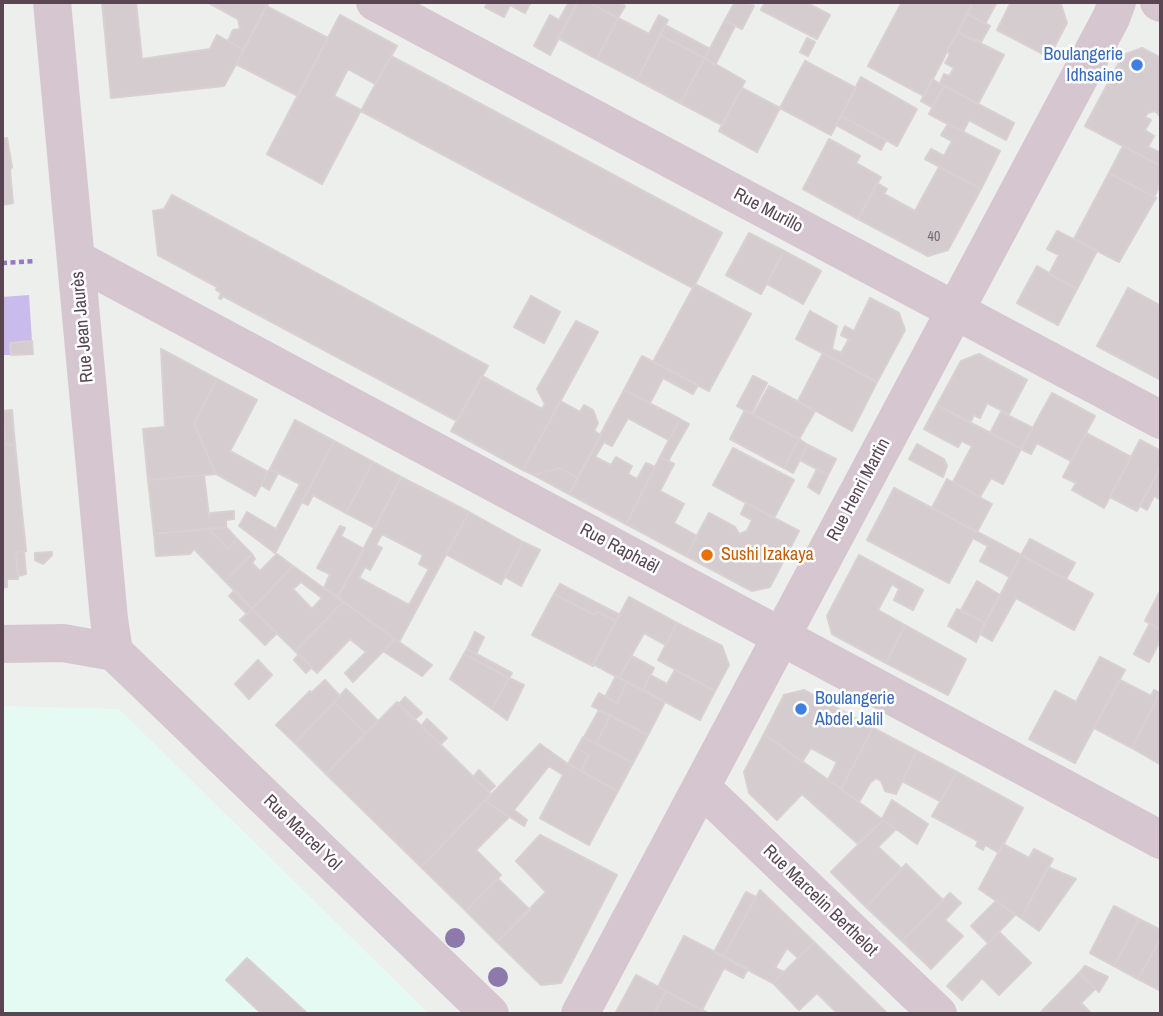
<!DOCTYPE html>
<html>
<head>
<meta charset="utf-8">
<style>
	body { margin:0 }
	#map { position:relative; width:1163px; height:1016px; overflow:hidden; background:#edefec; font-family:"Archivo Narrow",sans-serif }
	canvas { display:block }
	.frame { position:absolute; inset:0; border:4px solid #594652; pointer-events:none }
</style>
</head>
<body>
<div id="map">
<canvas width="1163" height="1016"></canvas>
<div class="frame"></div>
</div>
<script>
const c = document.querySelector('canvas').getContext('2d');
c.lineJoin = 'round';
function paint(path, color) { c.fillStyle = color; c.fill(path, 'evenodd'); }
function strokePath(path, color, width, dash) { c.strokeStyle = color; c.lineWidth = width; c.lineCap = dash ? 'butt' : 'round'; c.setLineDash(dash || []); c.stroke(path); }
function write(font, color, halo, rows, align = 'center') {
  c.font = font + ' "Archivo Narrow",sans-serif'; c.lineWidth = 5; c.setLineDash([]); c.textBaseline = 'middle'; c.strokeStyle = halo; c.fillStyle = color; for (const [text, x, y, turn = 0] of rows) {
    c.save(); c.translate(x, y); c.rotate((+turn || 0) * Math.PI / 180); c.textAlign = isNaN(turn) ? turn : align; if (halo) c.strokeText(text, 0, 0); c.fillText(text, 0, 0); c.restore();
  }
}
paint(new Path2D(`
	M2,706L119,709L429,1014H2Z`), '#e5faf2');
paint(new Path2D(`
	M29,295L32,341L10,343L11,355H2V297Z`), '#c9bbec');
const building = new Path2D(`
	M102,2H136L142,59L210,49L217,35L244,50L224,86L111,98Z
	M207,2H269L244,50L228,41L233,30L240,29L238,19Z
	M488,2H531L525,13L510,5L504,17L485,7Z
	M569,2H578L550,55L534,46L550,15L559,20Z
	M578,2H588L618,18L597,59L558,38Z
	M588,2H616L625,6L618,18Z
	M735,2H746L754,6L742,29L725,20Z
	M765,2H805L830,15L817,39L761,10Z
	M902,2H973L924,96L868,66Z
	M973,2H997L985,24L967,14Z
	M1011,2H1057L1061,4L1067,23L1049,57L997,30Z
	M266,6L328,38L298,96L236,64Z
	M967,14L990,26L981,42L976,39L975,42L958,32Z
	M340,15L397,46L375,84L348,69L334,96L361,110L322,184L267,154Z
	M659,15L668,20L637,80L597,59L618,18L649,34Z
	M725,20L735,26L715,65L705,58Z
	M665,25L710,49L705,58L660,35Z
	M958,32L1004,55L978,104L940,83L944,74L949,76L954,68L945,63L950,54L947,51Z
	M660,35L705,58L680,103L637,80Z
	M807,38L815,42L808,56L800,52Z
	M1142,48L1161,58V117L1155,111L1148,113L1145,117L1151,120L1145,130L1154,136L1148,147L1161,153V166L1085,126L1123,55Z
	M391,56L722,233L693,288L361,111Z
	M705,58L745,81L722,125L680,103Z
	M805,61L856,88L831,135L780,108Z
	M861,77L917,109L897,146L841,116Z
	M932,79L944,86L932,107L921,101Z
	M944,86L1014,123L1006,140L969,120L963,132L929,114Z
	M742,88L780,108L757,152L719,131Z
	M841,116L886,140L881,150L836,125Z
	M948,124L1000,151L981,189L925,159L931,149L944,156L952,141L941,135Z
	M7,138L12,167L10,170L13,203L2,205V139Z
	M829,139L860,156L856,163L881,177L858,219L803,189Z
	M1123,146L1161,166V183L1154,197L1109,173Z
	M939,167L981,189L948,250L928,256L858,219L877,183L887,189L884,194L915,211Z
	M1109,173L1156,198L1119,262L1074,239Z
	M172,195L488,366L457,421L223,296L221,299L219,298L221,293L216,290L217,287L158,255L153,211L164,209Z
	M1057,231L1097,251L1077,289L1049,274L1059,255L1047,249Z
	M749,233L784,251L761,294L726,275Z
	M784,251L821,271L803,304L767,284Z
	M1037,266L1077,289L1058,325L1017,303Z
	M695,284L751,314L709,391L653,362Z
	M1128,288L1161,306V380L1097,346Z
	M531,296L560,312L544,343L514,327Z
	M870,298L899,313L905,330L877,382L796,339L810,311L837,326L832,349L841,353L849,339L841,335L845,326L854,331Z
	M576,321L598,332L523,470L451,431L482,376L542,409L545,404L537,389Z
	M32,341L33,354L11,355L10,343Z
	M161,349L217,379L194,424L216,474L148,480L143,429L165,427Z
	M823,353L877,382L852,431L798,401Z
	M979,354L1027,380L1009,414L987,403L980,418L974,415L970,423L937,405L961,361Z
	M642,356L698,385L693,394L663,378L650,403L624,390Z
	M753,376L767,383L751,414L737,406Z
	M217,379L257,400L230,451L268,472L255,496L216,474L194,424Z
	M769,386L815,411L799,439L753,415Z
	M624,390L680,419L669,440L628,418L612,446L604,442L595,457L611,465L616,457L632,466L628,474L637,479L646,463L655,467L626,524L569,494Z
	M1052,393L1095,416L1071,461L1037,443L1031,454L1021,449Z
	M560,401L580,412L584,405L593,410L598,423L594,431L601,435L578,478L560,468L534,475L523,470Z
	M2,405L6,445L15,444L26,551L16,552L18,579H7V587L2,588Z
	M937,405L1021,449L1003,484L991,478L980,497L953,482L972,446L962,441L958,447L924,429Z
	M12,410L15,444L6,445L3,411Z
	M745,410L799,439L784,468L730,439Z
	M1001,412L1033,428L1021,449L990,433Z
	M680,419L689,424L668,461L660,457Z
	M295,420L334,441L275,553L239,526L247,512L276,529L300,484L270,469Z
	M1086,433L1131,457L1104,508L1072,490L1076,483L1063,477Z
	M799,439L808,445L793,473L784,468Z
	M1140,440L1161,451V466L1137,511L1110,497Z
	M334,441L373,462L346,513L313,495L308,505L302,502Z
	M917,444L944,459L947,466L943,477L909,459Z
	M808,445L836,459L828,475L800,460Z
	M733,448L794,480L774,518L713,485Z
	M660,457L674,464L660,491L684,504L674,523L697,536L686,556L626,524Z
	M373,462L401,477L375,528L346,513Z
	M1161,466V500L1154,496L1147,510L1140,506Z
	M560,468L578,478L569,494L534,475Z
	M270,469L278,473L269,490L261,485Z
	M817,469L828,475L819,494L808,487Z
	M204,475L209,516L211,513L234,511V519L226,520V527L154,534L148,480Z
	M401,477L469,512L399,642L338,597ZM382,534L423,555L419,564L429,569L409,605L359,578L365,567L370,570L382,548L376,545Z
	M947,479L992,504L977,532L932,508Z
	M894,488L1021,555L1010,577L980,561L988,546L973,538L949,583L867,540Z
	M746,503L799,531L770,587L752,591L686,556L709,513L735,527L739,534L747,531L752,520L741,514Z
	M469,512L523,542L501,584L446,554Z
	M340,526L345,528L341,536L364,549L338,597L324,588L330,574L317,568Z
	M226,527L237,539L228,549L209,529Z
	M209,529L228,549L237,539L252,554L225,581L194,549L190,554L156,556L154,534Z
	M1030,539L1075,563L1066,579L1021,555Z
	M523,542L540,550L521,586L505,577Z
	M24,551L26,574L18,576L16,552Z
	M52,552V555L43,564L35,560V553Z
	M252,554L255,559L252,563L260,571L277,554L293,566L252,609L225,581Z
	M859,555L923,590L913,610L894,600L899,589L892,584L878,610L905,625L886,663L832,634L827,616Z
	M1021,555L1093,594L1074,630L1016,598L992,641L980,634Z
	M293,566L343,602L295,651L252,609ZM301,582L322,598L312,609L293,589Z
	M977,581L1000,595L985,623L961,610Z
	M560,584L620,615L616,621L596,611L595,615L554,594Z
	M1161,589V630L1145,621Z
	M235,590L252,609L247,614L229,596Z
	M554,594L595,615L596,611L616,621L593,666L532,635Z
	M629,597L677,623L666,645L644,633L619,678L593,664Z
	M343,602L395,639L353,682L345,673L366,652L350,639L317,673L295,651Z
	M252,609L277,633L265,645L240,620Z
	M957,609L985,623L976,642L948,626Z
	M677,623L722,646L729,665L715,691L658,660Z
	M1150,623L1161,630V639L1149,662L1134,654Z
	M905,625L966,659L948,695L886,663Z
	M475,632L484,637L476,654L467,649Z
	M395,639L432,665L422,676L383,651Z
	M467,649L512,673L509,678L464,654Z
	M299,654L312,667L306,673L294,660Z
	M464,654L509,678L492,709L450,679Z
	M632,656L654,668L643,690L619,678Z
	M1100,657L1125,670L1075,763L1029,739L1055,691L1076,702Z
	M258,660L272,675L249,699L235,684Z
	M675,670L715,691L700,720L643,690L650,675L667,684Z
	M616,676L627,682L617,703L605,697Z
	M509,678L524,685L507,720L492,709Z
	M325,680L340,696L295,743L276,725L310,691L311,693Z
	M1120,680L1151,696L1154,690L1160,693L1132,748L1094,728Z
	M627,682L665,702L648,735L592,706L599,693L617,703Z
	M346,689L378,721L365,733L334,702Z
	M804,690L873,728L841,789L828,780L837,762L811,748L802,762L764,734L784,695Z
	M1161,691V765L1132,748Z
	M405,697L422,713L414,720L399,704Z
	M334,702L365,733L326,774L295,743Z
	M397,702L491,794L421,867L326,774Z
	M599,710L610,716L596,744L584,737Z
	M610,716L648,735L633,763L596,744Z
	M427,719L447,738L440,745L421,726Z
	M873,728L917,751L896,794L885,791L881,781L876,778L870,783L859,802L841,789Z
	M764,734L841,789L883,820L858,844L802,794L777,820L749,793L744,772Z
	M583,737L633,763L618,791L581,771L589,755L577,748Z
	M540,744L568,764L618,791L589,845L540,818L563,775L549,766L514,810L527,820L524,826L485,801Z
	M577,748L589,755L581,771L568,764Z
	M917,751L957,772L940,801L902,781Z
	M479,770L495,786L489,792L473,777Z
	M957,772L1023,808L999,853L985,845L983,850L976,846L978,841L932,816Z
	M892,800L928,824L917,844L882,819Z
	M485,801L509,817L476,850L501,875L466,911L421,867Z
	M883,820L896,829L878,847L902,869L866,907L831,872Z
	M540,835L617,875L561,983L541,985L497,942L546,892L516,861Z
	M1003,844L1029,858L1034,849L1053,859L1021,918L979,889Z
	M906,864L943,900L902,941L866,907Z
	M1048,867L1076,879L1039,931L1021,918Z
	M497,878L530,910L497,942L466,911Z
	M760,890L814,942L798,958L787,948L775,968L784,972L773,983L723,957Z
	M746,892L756,897L723,957L714,952Z
	M950,893L961,903L945,920L963,936L931,969L902,941Z
	M996,901L1015,915L988,943L971,926Z
	M1114,906L1139,919L1114,966L1090,953Z
	M1139,919L1161,930V938L1138,979L1114,966Z
	M999,932L1031,963L999,995L982,978L962,1000L947,986Z
	M684,936L748,969L743,978L724,968L702,1010L658,987Z
	M1161,938V991L1138,979Z
	M814,942L888,1014H838L817,993L799,1010L773,983Z
	M247,958L308,1014H262L226,980Z
	M1085,966L1108,977L1099,992L1079,973Z
	M1079,973L1095,989L1081,1003L1092,1014H1044L1041,1012Z
	M636,975L666,991L654,1014H615Z
	M666,991L674,996L710,1014H654Z`);
paint(building, '#d4cccf');
strokePath(building, '#d8d0d3', 2);
strokePath(new Path2D(`
	M2,263L36,261`), '#9775c8', 4.5, [5, 3.5]);
strokePath(new Path2D(`
	M52,2L109,619L114,652
	M375,2L1161,420
	M1159,2L1161,3
	M76,259L1161,840
	M702,788L938,1014
	M580,1014L1111,18L1117,2`), '#d6c6d0', 38);
strokePath(new Path2D(`
	M2,644L63,643L114,652L490,1014`), '#d6c6d0', 38);
c.fillStyle = '#8d7aab';
for (const [x, y] of [
	[455,938],
	[498,977]
]) { c.beginPath(); c.arc(x, y, 10, 0, 2 * Math.PI); c.fill(); }
for (const [x, y, r, color] of [
	[1137,65,7,"#3f7fe0"],
	[707,555,7,"#e8710a"],
	[801,709,7,"#3f7fe0"]
]) { const dot = new Path2D(); dot.arc(x, y, r, 0, 2 * Math.PI); c.fillStyle = color; c.fill(dot); strokePath(dot, '#fff', 2.5); }
write('14px', '#786871', null, [
	["40",934,237]
]);
write('18px', '#366cbe', '#fff', [
	["Boulangerie",1123,55],
	["Idhsaine",1123,76],
	["Boulangerie",815,699,"left"],
	["Abdel Jalil",815,720,"left"]
], 'right');
write('18px', '#594652', '#fff', [
	["Rue Murillo",768,211,28],
	["Rue Jean Jaurès",83,327,-95],
	["Rue Henri Martin",859,490,-62],
	["Rue Raphaël",619,549,28],
	["Rue Marcel Yol",302,833,44],
	["Rue Marcelin Berthelot",820,901,44]
]);
write('18px', '#c56008', '#fff', [
	["Sushi Izakaya",721,555]
], 'left');
</script>
</body>
</html>
